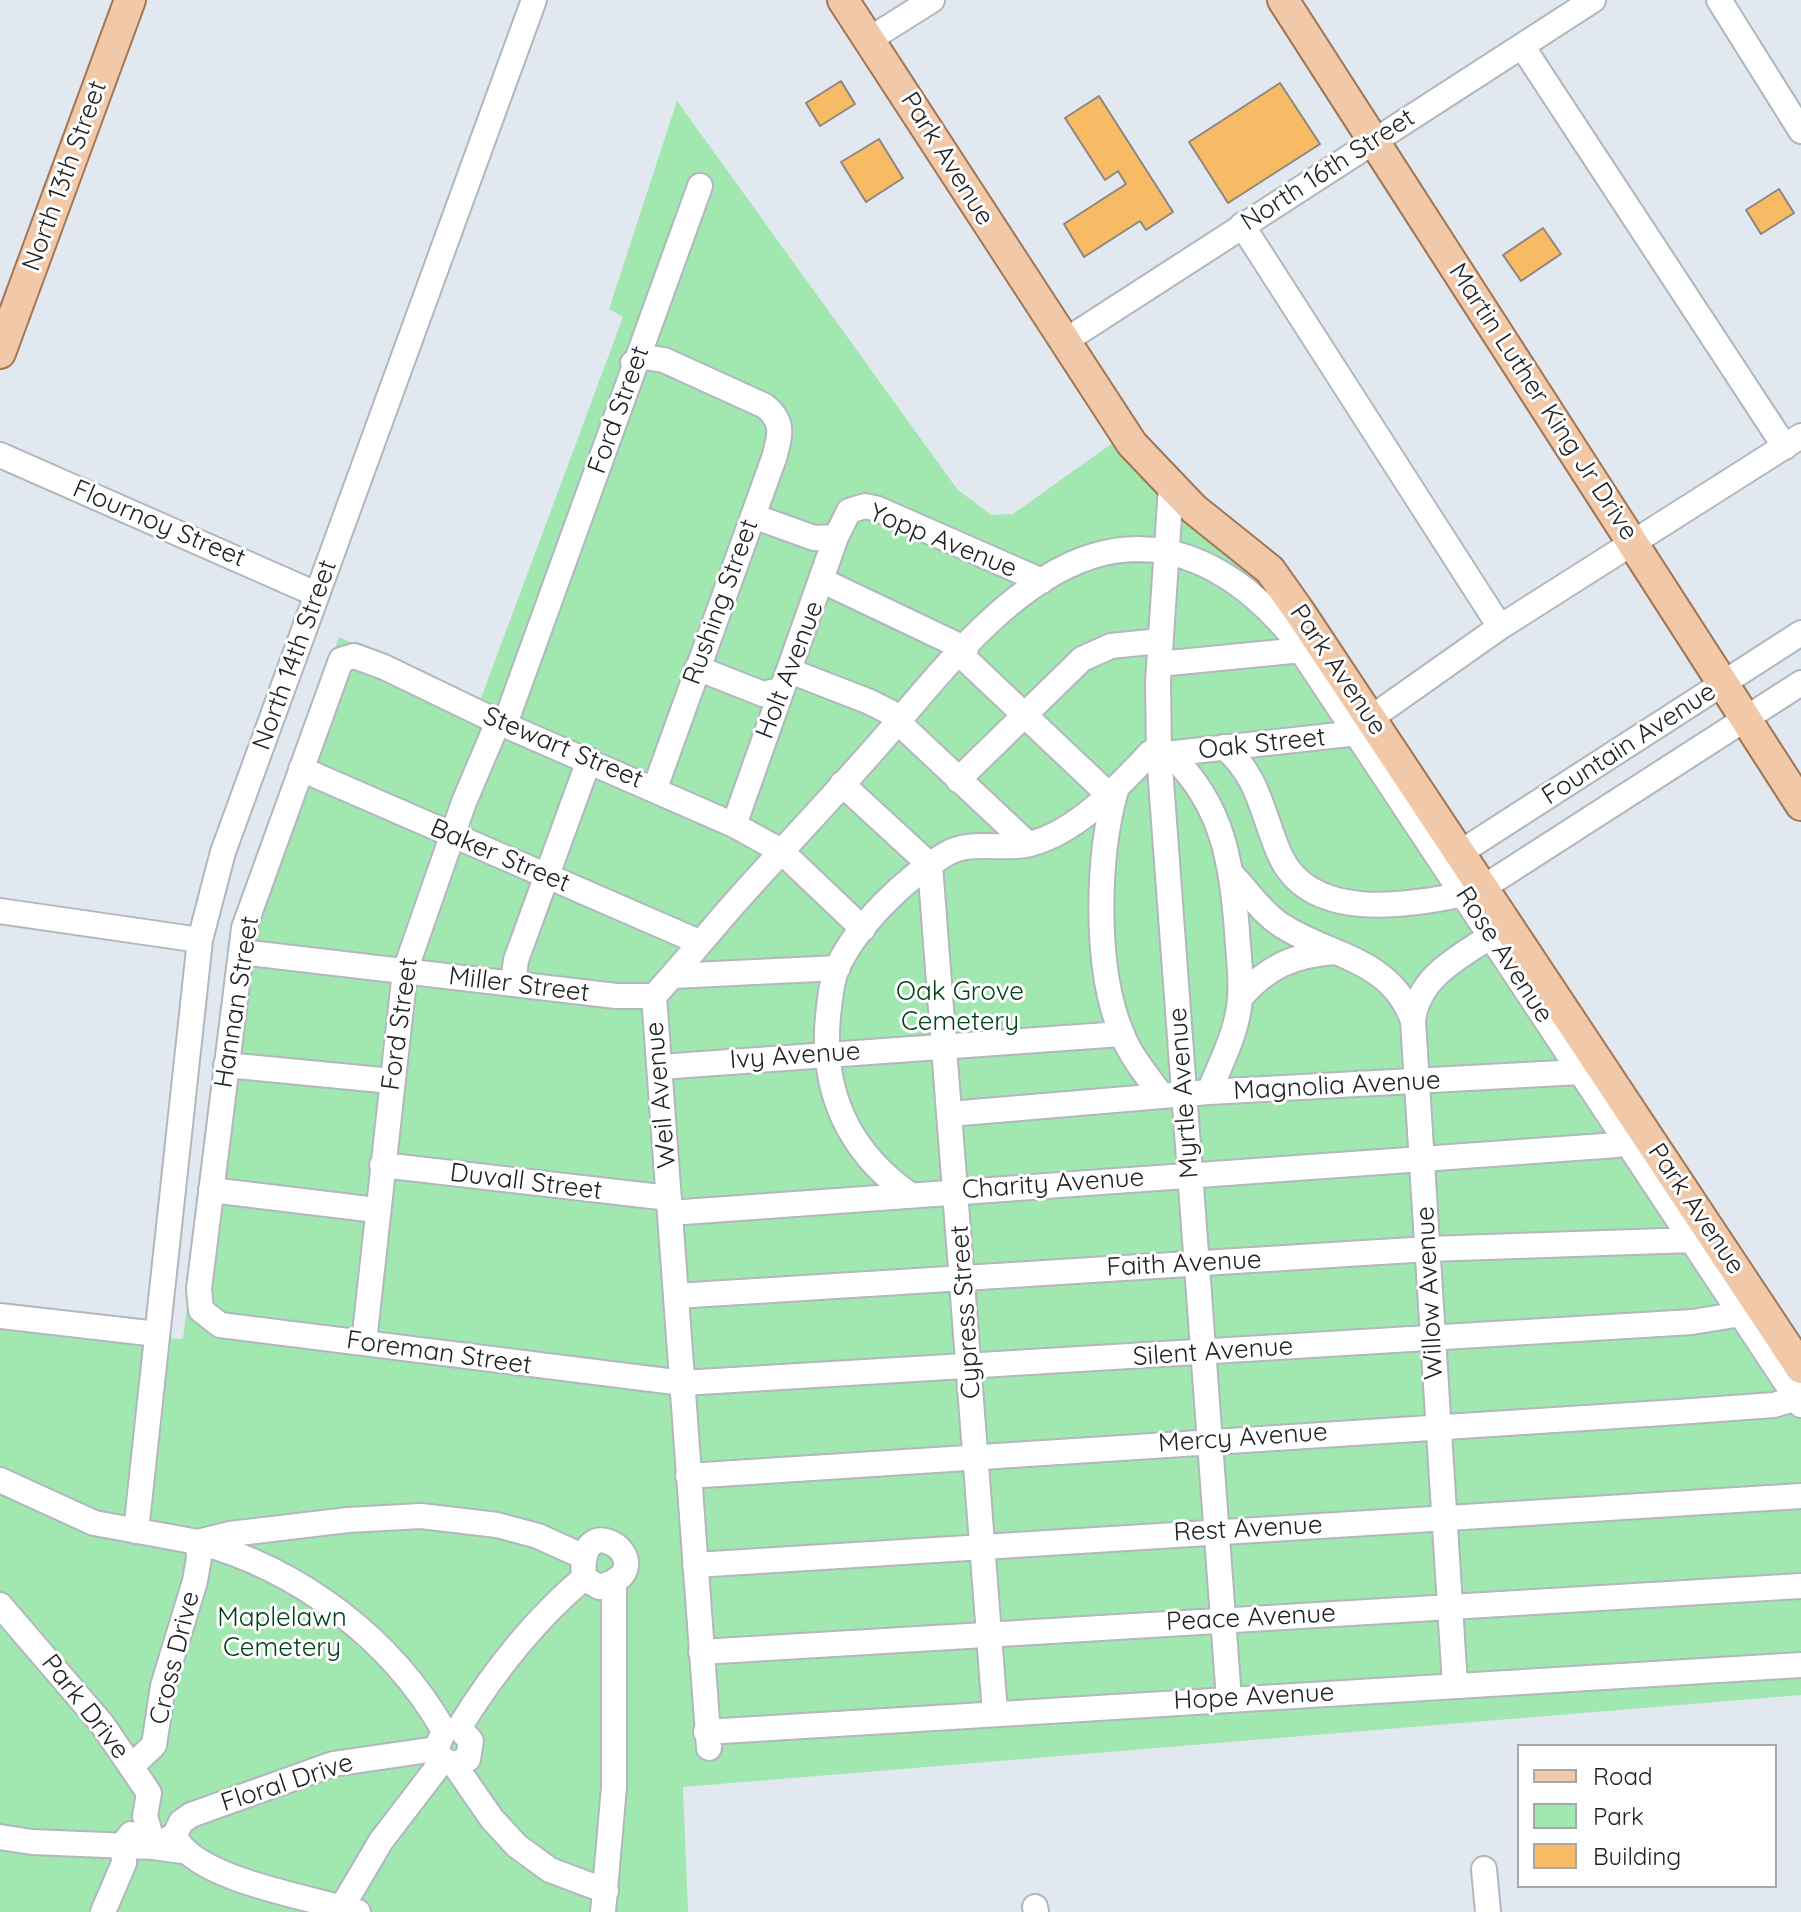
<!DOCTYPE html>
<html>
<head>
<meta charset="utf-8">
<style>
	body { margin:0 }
	#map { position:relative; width:1801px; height:1912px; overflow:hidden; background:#e2e8ef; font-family:Quicksand,sans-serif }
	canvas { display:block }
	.legend { position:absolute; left:1517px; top:1744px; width:260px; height:144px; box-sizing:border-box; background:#fff; border:2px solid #a6a7a8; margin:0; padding:10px 14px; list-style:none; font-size:24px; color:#202225 }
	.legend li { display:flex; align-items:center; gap:16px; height:40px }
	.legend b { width:40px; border:2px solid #a6a7a8 }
</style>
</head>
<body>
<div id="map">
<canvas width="1801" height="1912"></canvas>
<ul class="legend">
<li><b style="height:10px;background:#f1c8a8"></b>Road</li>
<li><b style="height:22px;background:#a1e7b0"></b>Park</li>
<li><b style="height:22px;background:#f7ba65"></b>Building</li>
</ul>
</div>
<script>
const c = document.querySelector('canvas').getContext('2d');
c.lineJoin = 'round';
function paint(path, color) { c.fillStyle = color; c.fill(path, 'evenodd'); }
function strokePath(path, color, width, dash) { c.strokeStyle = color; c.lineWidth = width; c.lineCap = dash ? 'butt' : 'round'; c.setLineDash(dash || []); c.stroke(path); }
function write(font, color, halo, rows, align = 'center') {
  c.font = font + ' Quicksand,sans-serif'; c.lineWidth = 6; c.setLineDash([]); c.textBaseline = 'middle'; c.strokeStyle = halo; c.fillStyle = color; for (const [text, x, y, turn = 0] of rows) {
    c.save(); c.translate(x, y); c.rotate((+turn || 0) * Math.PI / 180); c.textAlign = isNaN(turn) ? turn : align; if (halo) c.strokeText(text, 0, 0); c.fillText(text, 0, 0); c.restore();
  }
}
paint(new Path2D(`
	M677,101L957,489L991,515L1013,514L1114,442L1180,518L1226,552L1288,615L1801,1387V1695L683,1787L688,1912H0V1327L183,1339L232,927L339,637L480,701L623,317L609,309Z`), '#a1e7b0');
const building = new Path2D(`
	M841,81L855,104L820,126L806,103Z
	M1280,83L1320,144L1228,203L1189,142Z
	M1099,96L1173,212L1146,230L1140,221L1084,257L1064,224L1126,184L1118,171L1105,180L1065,118Z
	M879,139L903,178L866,202L841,162Z
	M1779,189L1794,213L1761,234L1746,210Z
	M1543,228L1561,254L1521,281L1503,255Z`);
paint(building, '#f7ba65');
strokePath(building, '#8d8780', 2);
const minor = new Path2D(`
	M1719,0L1801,131
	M870,39L932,0
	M1522,46L1785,447
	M1242,225L1500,627
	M1065,341L1593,0
	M633,363L644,357L664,360L765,406C785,422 780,436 774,458L655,788
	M0,455L316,594
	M1171,487L1158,681L1159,754L1229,1699
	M753,516L814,538L836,537
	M823,581L966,649
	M960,654L1109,795
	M1159,664L1302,650
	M697,668L763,694L780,690
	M790,671L870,702L901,718
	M1371,718L1500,627L1801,436
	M898,722L1028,844
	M505,724L700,186
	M1224,747C1260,777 1262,815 1280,855C1310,922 1407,906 1464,894
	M1166,754L1358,733
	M301,769L699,942
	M958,780L1082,659L1111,646L1160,641
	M842,784L930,865
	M1116,790C1097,857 1094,969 1122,1034C1131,1057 1148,1077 1162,1096
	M734,825L836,537L849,511L865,506L878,509L1042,581
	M1458,854L1801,633
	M930,865L995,1713
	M1233,876C1249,892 1261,912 1281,925C1330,957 1391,958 1413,1021
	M1481,889L1801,683
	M0,911L200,940
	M863,929L781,851L734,825L498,722L384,667L354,656L341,660L244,928L199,1289L201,1310L220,1325L683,1383L1692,1322L1741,1314
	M241,952L616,996H654
	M673,976L838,968
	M513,984L516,960L589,760
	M1240,998C1267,967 1293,955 1335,952
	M226,1065L392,1081
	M660,1067L1121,1034
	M950,1114L1209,1092L1580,1072
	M382,1165L669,1198
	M211,1190L376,1210
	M909,1194C848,1151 821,1090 828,1016C830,1000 831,982 837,968C857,925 905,878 946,854C971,839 1002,851 1030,844C1077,832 1118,787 1150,753L1173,757C1223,806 1232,864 1237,931C1238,953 1242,977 1240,998C1238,1031 1221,1062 1209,1092
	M670,1213L1617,1145L1626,1140
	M676,1296L1428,1249L1693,1240
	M0,1316L157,1334
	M364,1342L405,971L464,802L498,722
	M688,1476L1678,1412L1774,1405L1797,1398
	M0,1480L94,1523L198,1542L230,1534L348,1520L421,1516L497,1525L538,1536L582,1556
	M136,1531L200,940L223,852L534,0
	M695,1565L1801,1496
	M0,1605L102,1724L149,1793L145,1816L154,1847L182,1851
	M701,1652L1801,1586
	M1455,1685L1413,1021C1418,977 1458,958 1491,936
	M459,1728C494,1671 533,1621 584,1578C576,1497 671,1569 599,1587L584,1578
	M706,1732L1801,1665
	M709,1748L654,996C685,963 712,928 742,895C793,838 847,782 897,723C947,664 1016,579 1093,556C1172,532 1239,574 1289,632L1801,1405
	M454,1764L468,1759L471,1741L459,1728
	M132,1766L154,1745L163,1686L195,1581L199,1558L198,1542C299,1569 392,1639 444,1731L436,1749L443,1760L454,1764L492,1819L517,1846L550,1870L606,1891
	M175,1836C194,1880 313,1898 358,1912
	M0,1837L32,1842L154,1847L175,1835L181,1822L191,1815L333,1764L436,1749
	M1484,1869L1488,1912
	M1035,1907L1036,1912
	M103,1912L124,1863L123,1844L131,1834
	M339,1912L381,1841L443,1760
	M603,1912L614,1787V1583`);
const major = new Path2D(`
	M843,0L1132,444L1194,509L1270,570L1299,611L1801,1368
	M1283,0L1801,805
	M0,353L130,0`);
strokePath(minor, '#b1b7be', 28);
strokePath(major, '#a17654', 34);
strokePath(minor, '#fff', 24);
strokePath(major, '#f1c8a8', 30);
write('26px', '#202225', '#fff', [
	["Park Avenue",947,159,58],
	["North 16th Street",1328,170,-33],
	["North 13th Street",65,176,-70],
	["Martin Luther King Jr Drive",1543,402,57],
	["Ford Street",619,410,-70],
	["Flournoy Street",159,524,23],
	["Yopp Avenue",943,541,22],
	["Rushing Street",721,602,-70],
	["North 14th Street",295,655,-70],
	["Holt Avenue",790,670,-69],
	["Park Avenue",1338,670,56],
	["Oak Street",1262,744,-6],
	["Fountain Avenue",1629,744,-33],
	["Stewart Street",563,748,23],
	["Baker Street",500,856,23],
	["Rose Avenue",1504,955,57],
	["Miller Street",519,985,7],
	["Hannan Street",237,1002,-81],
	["Ford Street",400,1024,-82],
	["Ivy Avenue",795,1056,-4],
	["Magnolia Avenue",1337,1086,-3],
	["Myrtle Avenue",1184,1093,-94],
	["Weil Avenue",661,1095,-95],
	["Duvall Street",526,1182,7],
	["Charity Avenue",1053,1184,-4],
	["Park Avenue",1696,1209,56],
	["Faith Avenue",1184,1264,-3],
	["Willow Avenue",1430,1293,-93],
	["Cypress Street",966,1312,-94],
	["Silent Avenue",1213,1352,-4],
	["Foreman Street",439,1353,8],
	["Mercy Avenue",1243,1438,-4],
	["Rest Avenue",1248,1529,-3],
	["Peace Avenue",1251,1618,-3],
	["Cross Drive",175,1658,-76],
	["Hope Avenue",1254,1697,-3],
	["Park Drive",85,1707,52],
	["Floral Drive",287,1783,-18]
]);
write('26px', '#00431a', '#fff', [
	["Oak Grove",960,992],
	["Cemetery",960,1022],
	["Maplelawn",282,1618],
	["Cemetery",282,1648]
]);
</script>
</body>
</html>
